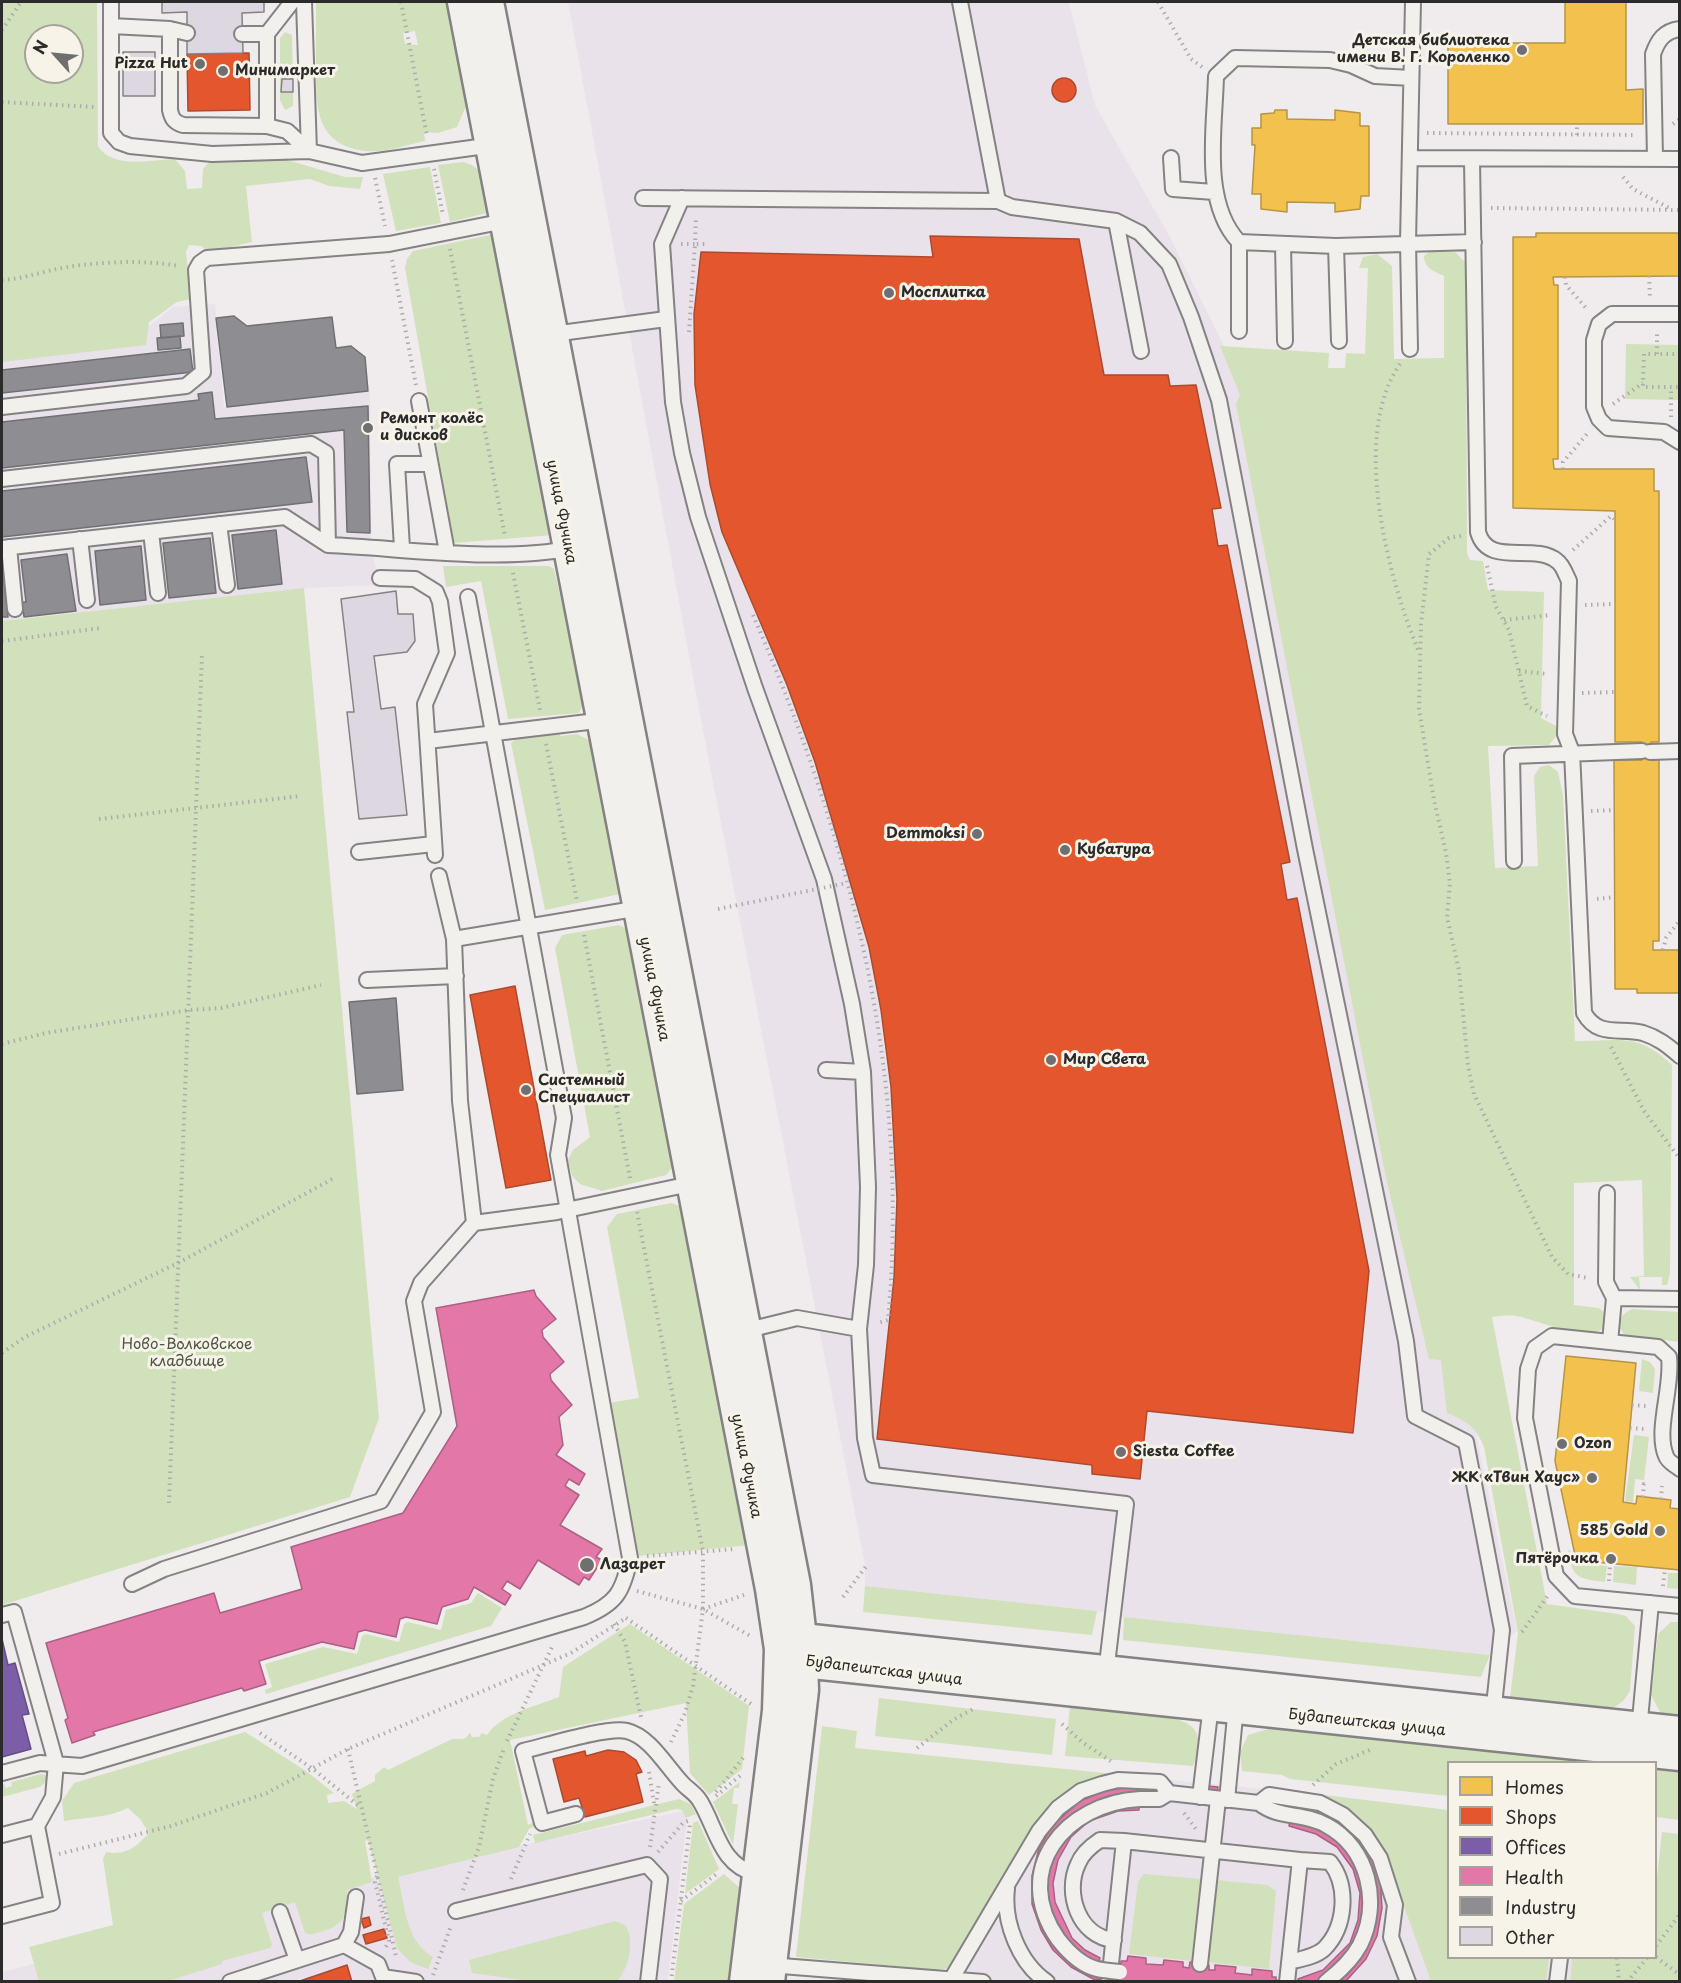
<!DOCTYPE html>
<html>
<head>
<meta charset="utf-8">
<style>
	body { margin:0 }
	#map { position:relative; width:1681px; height:1983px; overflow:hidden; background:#f0eced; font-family:"Playpen Sans",sans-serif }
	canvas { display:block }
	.frame { position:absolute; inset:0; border:3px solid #2b2b2b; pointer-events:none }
	.legend { position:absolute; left:1447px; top:1761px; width:210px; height:198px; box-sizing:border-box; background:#f7f3e8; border:2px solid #a5a39c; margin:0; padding:8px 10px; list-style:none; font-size:18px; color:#2b2b2b }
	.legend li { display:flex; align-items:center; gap:12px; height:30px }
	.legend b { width:30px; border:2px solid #a5a39c }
	.north { position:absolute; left:24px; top:24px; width:60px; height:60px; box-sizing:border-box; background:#f7f3e8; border:2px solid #a5a39c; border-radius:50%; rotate:297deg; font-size:16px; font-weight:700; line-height:24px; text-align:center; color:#2b2b2b }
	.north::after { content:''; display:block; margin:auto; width:21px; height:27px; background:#706f6f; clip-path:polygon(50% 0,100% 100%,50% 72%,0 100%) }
</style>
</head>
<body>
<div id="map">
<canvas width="1681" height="1983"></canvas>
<div class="frame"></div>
<ul class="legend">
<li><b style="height:16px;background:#f2c14e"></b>Homes</li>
<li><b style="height:16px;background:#e4572e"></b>Shops</li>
<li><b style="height:16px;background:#7b5ea7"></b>Offices</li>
<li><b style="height:16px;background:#e377a8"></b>Health</li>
<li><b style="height:16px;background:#8d8d92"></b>Industry</li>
<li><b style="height:16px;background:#dcd7e0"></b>Other</li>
</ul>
<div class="north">N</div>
</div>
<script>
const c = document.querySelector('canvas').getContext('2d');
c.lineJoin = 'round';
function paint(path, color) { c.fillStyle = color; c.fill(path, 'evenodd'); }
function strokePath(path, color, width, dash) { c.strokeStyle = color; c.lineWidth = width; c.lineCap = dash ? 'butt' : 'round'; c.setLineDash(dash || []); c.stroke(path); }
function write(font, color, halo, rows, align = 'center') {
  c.font = font + ' "Playpen Sans",sans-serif'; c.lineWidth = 6; c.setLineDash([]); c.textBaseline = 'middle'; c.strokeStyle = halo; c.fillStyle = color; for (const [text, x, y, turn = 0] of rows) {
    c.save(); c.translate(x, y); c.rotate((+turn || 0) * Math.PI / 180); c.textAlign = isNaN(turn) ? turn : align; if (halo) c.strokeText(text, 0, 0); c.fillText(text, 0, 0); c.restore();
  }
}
paint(new Path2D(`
	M568,2H1069L1095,105L1171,239L1246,390L1381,977L1517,1631L1490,1655L1124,1617L1097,1611L865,1586V1565L700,715Z
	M215,304L224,407L370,391L371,547L380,585L304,588L2,621V347L149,326L173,307Z
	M896,1753L1324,1795L1448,1810V1958H1572L1569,1982H872Z
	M688,1810L668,1981L2,1982V1972L381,1875Z`), '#e9e2eb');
paint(new Path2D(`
	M2,2H97L98,146C112,169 151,160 175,159L185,171L187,189L202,188L203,169L210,161L287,160L345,177H363L360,189L329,186L310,179L246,186L252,242L209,252L201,246L189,245L186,252L191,299L177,302L149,322L146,345L2,362ZM36,36H72V72H36Z
	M316,2H447L467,104L457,127L438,133L424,132L425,141C407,145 384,153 366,151C315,145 316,107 316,67C316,45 316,23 316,2ZM415,31L418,45L405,44L403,33Z
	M285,32L292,35L293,79H282L281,92H293V106L285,110L280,100V38Z
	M463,162C488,167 486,191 491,212L450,222L438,165Z
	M430,167L441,223L396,231L383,174Z
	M495,234L498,252H495V256H499L553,535L454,543L405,268L407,259L413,251Z
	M1429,252H1455L1466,263L1467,553L1470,560L1483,561L1488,590L1544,592L1541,718L1558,727L1556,736L1549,745L1488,746L1495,868L1538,866L1534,776L1540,767L1549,765L1558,772L1563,795L1575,1041C1619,1042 1636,1031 1672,1065L1670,1273L1667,1285H1662V1277H1639L1640,1290L1630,1277L1644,1276L1642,1180L1574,1183V1305L1599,1308L1606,1314L1604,1327C1590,1344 1535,1319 1516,1316C1509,1315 1499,1316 1492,1317L1547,1604L1618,1614L1626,1616L1635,1626L1630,1691L1624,1700L1612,1709L1510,1698L1518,1633L1484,1447C1477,1428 1465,1420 1447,1413L1441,1360L1429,1359L1386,1178L1236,404L1240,395L1220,346L1329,353L1328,368H1345L1346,353L1365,354L1368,268H1359L1363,257L1377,254L1392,266L1394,359L1444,358V276C1434,271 1424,268 1424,256Z
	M1626,344L1679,345V400L1625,399Z
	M443,566H549L554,569L585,700L579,713L508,719L481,581L446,587Z
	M304,588L379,1418L350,1497L2,1605V621Z
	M558,733L561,736L577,734L589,740L620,894L545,910L511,743L516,739Z
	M619,925L629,930L675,1164L666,1175L602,1191L580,1184L572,1176L568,1160L573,1150L590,1137L555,948L562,935Z
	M671,1203L683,1207L750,1545L638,1556L609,1403L639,1398L607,1227L617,1214Z
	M1632,1309L1679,1312V1342L1625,1335C1615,1325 1619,1315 1632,1309Z
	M1642,1359L1650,1362L1655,1369L1653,1393L1639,1391Z
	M1634,1435L1649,1437L1644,1480L1635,1479L1633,1502L1625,1501Z
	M1568,1549C1581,1563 1585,1564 1607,1566L1605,1582C1576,1578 1573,1579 1568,1549Z
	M1614,1566L1637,1567L1636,1585L1613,1582Z
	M1668,1573H1679V1589L1667,1588Z
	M865,1586L1097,1611L1092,1635L863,1612Z
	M478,1593L502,1608L491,1626L266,1694L265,1690L272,1687L265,1664L323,1647L357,1654L362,1636L366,1634L399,1642L404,1624L408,1622L441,1630L446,1610L471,1603Z
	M1124,1617L1490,1655L1481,1677L1123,1640Z
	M1671,1622H1679V1716L1661,1714L1651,1695L1658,1634Z
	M630,1624L749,1706L742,1769L709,1795L690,1773L686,1703L510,1740L528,1825L539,1820V1823L529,1829L519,1847L398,1877C405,1905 405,1941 433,1957L428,1969L410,1962L397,1948L368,1840L365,1841L372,1882L347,1890C350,1911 344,1925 323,1931C316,1933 311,1936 305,1933L295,1902L262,1913L272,1945L270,1948L222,1961V1964L168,1981H39L29,1947L113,1925L103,1859L106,1852C126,1856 136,1847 149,1833L140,1819L128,1808C108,1818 87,1817 64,1821L62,1801L74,1783L245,1732L306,1771L334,1793L327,1795L328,1803L344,1801L357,1809L352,1794L375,1781V1775L384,1767L388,1770L452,1739H464L470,1733L472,1737H479L482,1733L487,1735C502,1713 535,1707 559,1697L563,1667Z
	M879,1698L1056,1719L1052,1755L875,1736Z
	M1070,1705C1095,1708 1177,1711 1192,1727C1203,1738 1198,1753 1193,1766L1065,1756Z
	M822,1726L857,1731L855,1748L1115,1774C1086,1780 1061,1795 1041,1816L948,1968L938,1970L796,1957Z
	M1275,1727L1569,1758L1568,1762H1448V1796L1290,1779L1282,1775L1242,1771L1240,1752L1248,1735Z
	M1656,1767L1679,1769V1820L1656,1817Z
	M41,1774L53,1776L40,1787L2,1797V1784H4L6,1788L12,1786L11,1782Z
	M740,1782L739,1788H734L732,1804H738L733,1845L713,1802Z
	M1324,1795L1448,1810V1958H1549L1546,1981H1431L1384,1851L1364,1823Z
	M679,1799L691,1804L696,1814L686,1818L682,1810L676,1809L535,1843L533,1835Z
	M698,1821L719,1869L685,1894L693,1823Z
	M1662,1832L1679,1834V1981H1570L1572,1958H1656V1886Z
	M724,1874L742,1890L731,1981L674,1982L684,1904Z
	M1144,1874L1201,1879L1193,1961L1129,1954L1138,1882Z
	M1215,1880L1267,1885L1276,1891L1269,1969L1206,1962Z
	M615,1921L625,1925C636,1939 628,1970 617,1981L536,1982L472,1973L469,1960Z`), '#d0e1bb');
const homes = new Path2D(`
	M1565,2H1626V90L1643,89V124H1448V43H1565Z
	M1275,110H1287V119L1335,120V110L1360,113V126H1369V196H1361L1360,209L1335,212V203L1287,202V212L1261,209V194H1252L1255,145H1252V128H1261V114L1274,113Z
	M1536,233H1680V276L1553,277L1554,285H1558V459H1553L1554,469H1654V491H1659V742H1651L1650,760H1659V941H1653V950H1680V993H1637V989H1615L1614,760H1642V742H1615V511L1513,508V237H1536Z
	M1566,1356L1636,1363L1623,1502L1636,1504L1637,1496L1671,1500L1670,1508L1680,1509V1570L1585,1561L1575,1555L1555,1461Z`);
paint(homes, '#f2c14e');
strokePath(homes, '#b69444', 1.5);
const shops = new Path2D(`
	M249,53L250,110L188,111L187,54Z
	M1052 90a12 12 0 1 1 24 0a12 12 0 1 1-24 0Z
	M930,236L1079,239L1104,375H1168L1170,386L1196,385L1221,508L1212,509L1218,546L1227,545L1290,862L1281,864L1287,900L1297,898L1369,1271L1353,1433L1147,1411L1140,1479L1092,1474V1465L877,1439L894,1278L897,1199L891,1087L881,1010L869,947L815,762L787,685L722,532L710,484L695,385L694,314L701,252L933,257Z
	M515,986L551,1180L506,1188L470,995Z
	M608,1750L624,1752L636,1760L642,1772L636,1774L643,1802L585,1817L579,1798L564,1802L553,1759L585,1751L586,1756Z
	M369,1917L371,1925L364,1928L361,1919Z
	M384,1929L387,1938L366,1944L363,1935Z
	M347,1965L352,1982H297Z`);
paint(shops, '#e4572e');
strokePath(shops, '#ac4a2d', 1.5);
const offices = new Path2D(`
	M2,1639L8,1665L15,1663L29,1714L22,1715L31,1749L2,1757Z`);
paint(offices, '#7b5ea7');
strokePath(offices, '#634f82', 1.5);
const health = new Path2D(`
	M534,1290L536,1296L556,1319L542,1330L543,1337L564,1362L550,1374L551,1380L572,1405L559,1417L563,1445L556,1455L585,1474L579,1485L569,1479L565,1486L579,1495L560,1525L602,1549L596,1557L602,1560L589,1580L584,1577L579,1585L538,1560L520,1589L507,1581L502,1589L511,1595L505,1605L474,1587L468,1599L442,1607L437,1624L406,1617L400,1619L396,1637L365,1630L358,1632L354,1649L322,1642L259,1661L266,1684L244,1691L242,1688L93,1732L95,1735L72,1743L65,1720L68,1718L46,1643L214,1593L220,1613L302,1589L291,1547L403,1513L457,1426L436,1308Z
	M1208,1786L1218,1787L1217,1796L1207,1795Z
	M1129,1787L1140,1788L1139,1810L1118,1811L1089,1821L1071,1837L1058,1860L1053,1883L1055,1902L1072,1938L1085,1950L1100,1958L1099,1961L1121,1964V1961H1127L1128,1956L1146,1958V1964L1163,1965L1164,1960L1183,1962V1967L1189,1968L1190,1962L1209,1965V1970H1215V1965L1236,1967L1235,1973L1252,1975V1969L1272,1971V1977H1276V1980L1291,1982H1119L1097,1979V1981L1071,1967L1053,1950L1041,1930L1032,1904V1876L1039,1848L1052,1826L1080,1801L1105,1791Z
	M1293,1803L1330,1815L1351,1831L1369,1851L1380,1877L1382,1908L1377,1936L1366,1959L1345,1982H1298V1979L1323,1970L1350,1943L1358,1920L1360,1893L1353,1869L1337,1847L1316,1834L1289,1826Z`);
paint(health, '#e377a8');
strokePath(health, '#ac6082', 1.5);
const industry = new Path2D(`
	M234,316L247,326L332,317L336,348L351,346L365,357L368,391L227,407L216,318Z
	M183,323L184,336L161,338L160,325Z
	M180,336L181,348L158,350L157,338Z
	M190,349L193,372L2,393V370Z
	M212,392L215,419L368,406L370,533L347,532L344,430L2,468V422L199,400L198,394Z
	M306,457L312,502L2,537V491Z
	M276,530L282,584L238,589L232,535Z
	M210,538L216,593L169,598L163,543Z
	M141,546L146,600L100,605L95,551Z
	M67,554L76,611L24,617L22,602H26L21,560Z
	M2,561L8,617H2Z
	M396,998L403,1090L357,1094L349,1002Z`);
paint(industry, '#8d8d92');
strokePath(industry, '#707073', 1.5);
const building = new Path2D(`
	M162,2H264V12L242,13L243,53L187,54V12L162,13Z
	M123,52H155V96H123Z
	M282,79H293V92H281Z
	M396,591L398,614H413L415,641L407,652L374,656L381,709L395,707L407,815L359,819L347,712H354L341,599Z`);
paint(building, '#dcd7e0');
strokePath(building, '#848282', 1.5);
const service = new Path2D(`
	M111,2V133L119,142L130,146L212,154L309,151L304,2
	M960,2L998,201
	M111,26L170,29L187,33
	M170,29V110C172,119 174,122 183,125L267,126L287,131L309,151L362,163L493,145
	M242,34H267
	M1411,78L1375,76L1351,65L1330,60L1235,58L1216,76C1215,127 1201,202 1239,242L1336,246L1474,242
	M267,126V34L292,2
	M1171,158L1173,189L1214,192
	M1411,158L1680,159
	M1655,159L1653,54C1658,40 1664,31 1680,29
	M1472,160L1478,532C1488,568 1534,542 1557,561C1563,565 1566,575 1569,581L1565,734L1572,752L1584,1013C1598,1038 1620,1027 1643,1033C1659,1038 1668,1046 1680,1056
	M643,198L998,201L1012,207L1116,221L1140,233L1169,264L1191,317L1219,400L1305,849L1406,1341L1415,1416L1466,1442L1502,1630L1493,1715
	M682,198L662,244L673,402L682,453L698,517L755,688L824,879L852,1004L863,1072L868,1187L866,1265L859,1329L865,1438L873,1475L1126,1504L1106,1673
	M1116,221L1141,351
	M1239,242V331
	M1283,245L1285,341
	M1336,246L1339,341
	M1680,314H1612L1599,324L1594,340V407L1599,419L1608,428L1664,432L1680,442
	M553,334L666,319
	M1410,349L1408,242L1413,2
	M419,401L447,552
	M2,407L186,386L203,372L196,270L200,263L207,258L389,244L505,221
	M2,479L311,444L326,453L328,545C402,548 500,563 572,548
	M219,524L227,585
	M151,532L158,593
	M80,539L87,600
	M9,547L15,609
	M2,548L285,517L328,545
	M402,548L397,464H430
	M380,578L415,579L436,592L440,602L447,653L425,704L435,855
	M428,741L605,720
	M1650,752L1680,751
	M359,852L434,844
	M1514,861L1512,756L1642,751
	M439,876L454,939L460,1101L474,1223
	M454,939L640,908
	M367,980L456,976
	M826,1070L863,1072
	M1607,1193L1606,1282L1614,1298L1680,1299
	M748,1330L797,1318L859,1329
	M1610,1342L1614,1298
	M1680,1469C1675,1465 1668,1462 1666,1456C1655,1430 1673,1387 1669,1357L1658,1347L1552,1336L1535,1348L1528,1369L1525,1418L1556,1576L1575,1596L1680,1606
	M132,1584L164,1569L381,1501L433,1412L414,1301L421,1283L474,1223L557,1212L695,1183
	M2,1615L14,1612L56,1763L53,1797L37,1826L52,1903L2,1916
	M1639,1730L1651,1603
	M2,1773L40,1763L82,1766L584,1617C616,1604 623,1592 630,1558L558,1155L564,1118L468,597
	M1200,1797L1211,1705
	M1140,1799H1159L1169,1793L1259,1803C1278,1819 1303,1812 1326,1825C1369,1848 1381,1903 1360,1945C1352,1960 1340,1971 1326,1982
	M1227,1800L1236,1706
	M1259,1803L1269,1795L1320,1803L1343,1815L1365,1835L1380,1858L1395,1905L1391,1937L1408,1982
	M576,1814L542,1823L523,1751C545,1746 608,1726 627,1731C651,1737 667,1768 684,1785C689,1790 696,1794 700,1801C717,1829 720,1865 756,1874
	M2,1835L37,1826
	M1007,1889C1003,1922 1019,1963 1047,1982
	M456,1911L647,1865L660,1879L648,1982
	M280,1912L297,1960
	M1114,1940C1079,1937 1064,1893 1078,1864C1082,1853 1091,1846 1100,1840L1124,1841
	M344,1945L351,1932L356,1897
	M1289,1962C1301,1959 1315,1957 1324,1949C1346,1927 1349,1886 1330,1862L1300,1860
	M1200,1964L1218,1799
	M769,1965L983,1982
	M952,1978L1039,1831L1058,1808L1081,1791L1102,1784L1118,1780L1160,1782L1169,1793
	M230,1982L344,1945L378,1964L383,1977L416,1982
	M1109,1982L1124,1841L1300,1860L1287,1982
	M1557,1982L1560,1958`);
const minor = new Path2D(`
	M462,2L770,1589L779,1649L777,1711L744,1982
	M489,2L796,1585L802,1638L804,1690L770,1982
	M787,1646L802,1638L1680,1731
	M786,1653L803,1663L1680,1756`);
strokePath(service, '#848282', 18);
strokePath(minor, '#848282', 33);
strokePath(new Path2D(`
	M401,2L427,136
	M1158,2L1191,59L1202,67
	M2,30L21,2
	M2,102L94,107
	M1673,124L1680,119
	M1427,133L1636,135
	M1577,135V124
	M434,169L443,215
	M1623,177L1633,189L1671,209
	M375,178L385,226
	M1491,208L1680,210
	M681,244H695L696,216
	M450,249L505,536
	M392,260L416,385
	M1649,276L1650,297
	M1565,277L1566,285L1587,309
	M2,280C20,279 35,274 52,270C87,262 144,259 178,266
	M689,332L695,244H706
	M1657,354V330
	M1680,354H1644L1643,383V387H1680
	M1400,364C1350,435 1388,578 1419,652
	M1613,404L1643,383
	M1671,417V387
	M1563,469V462L1587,434
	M1461,536L1449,538L1429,554L1421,624L1419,709L1434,800L1446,853L1450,883L1447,917L1459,970L1468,1066L1474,1094L1552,1257L1568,1274L1588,1278
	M1573,550L1611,516L1614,519
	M1487,566L1496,607L1509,630L1527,706L1547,716
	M513,573L540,710
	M1585,605L1614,604
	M753,615C850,839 911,1073 888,1320L878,1323
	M1504,620L1551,615
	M2,641L101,628
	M1519,671L1548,674
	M1582,693L1614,692
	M546,744L577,901
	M1591,811L1615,810
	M99,819L301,796
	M1597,899L1615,897
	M584,935L630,1178
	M1663,950L1666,938L1680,920
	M2,1044L46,1033L189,1010L221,1008L321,985
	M1611,1047L1644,1111L1680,1159
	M637,1212L703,1551V1609L693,1686L685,1713L671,1742
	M2,1353L25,1337L180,1262L336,1177
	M1632,1405L1647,1406
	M1630,1428L1644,1429
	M1643,1497L1644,1484H1647
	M1661,1499L1662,1486
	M169,1503L202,655
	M647,1556L735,1549
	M1609,1581L1610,1564
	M1663,1586L1665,1569
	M637,1591L703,1609L752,1637
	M843,1597L867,1565
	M703,1609L744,1595
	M626,1618L751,1704
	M614,1624L625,1642L641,1717
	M1522,1632L1549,1594
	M1062,1724L1082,1742L1112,1762
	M260,1733L313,1769L360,1807
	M507,1741L553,1645
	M917,1748L953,1720L975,1708
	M348,1749L396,1956
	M649,1772L654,1803
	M1313,1785L1336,1764L1370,1750
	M716,1792L743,1758
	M716,1796L742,1774
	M1184,1813L1196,1829
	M650,1847L659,1783
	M658,1852L683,1823L690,1820
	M59,1854L171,1826L267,1793L348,1749L571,1653L626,1618
	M377,1876L375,1882L389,1941L385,1949
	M511,1879L530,1834
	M463,1890L479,1847L493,1779L504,1748
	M681,1901L718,1873
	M1656,1946L1680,1914
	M1656,1957L1680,1975
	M1617,1958L1619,1982
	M433,1975L451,1926
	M671,1982L690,1824
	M1627,1982L1647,1958`), '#aeacab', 4, [1.5, 4.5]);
strokePath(service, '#f2f0ed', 14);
strokePath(minor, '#f2f0ed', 28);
const serviceBridge = new Path2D(`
	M1120,1972C1113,1971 1105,1971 1097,1969C1081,1965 1068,1952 1058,1939C1010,1870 1065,1803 1140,1799`);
strokePath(serviceBridge, '#848282', 18, []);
strokePath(new Path2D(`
	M718,909L847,883`), '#aeacab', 4, [1.5, 4.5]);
strokePath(serviceBridge, '#f2f0ed', 14);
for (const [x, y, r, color] of [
	[1522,50,6,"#706f6f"],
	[200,64,6,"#706f6f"],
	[223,71,6,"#706f6f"],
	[889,293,6,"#706f6f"],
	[368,428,6,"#706f6f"],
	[977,834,6,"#706f6f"],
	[1065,850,6,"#706f6f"],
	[1051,1060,6,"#706f6f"],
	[526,1090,6,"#706f6f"],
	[1562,1444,6,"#706f6f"],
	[1121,1452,6,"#706f6f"],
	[1592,1478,6,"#706f6f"],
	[1660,1531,6,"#706f6f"],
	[1611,1559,6,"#706f6f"],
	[587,1565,8,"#706f6f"]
]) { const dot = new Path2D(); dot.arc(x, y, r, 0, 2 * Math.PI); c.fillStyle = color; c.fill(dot); strokePath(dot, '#f7f3e8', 2); }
write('bold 15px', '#2b2b2b', '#f7f3e8', [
	["Детская библиотека",1510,41,"right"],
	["имени В. Г. Короленко",1510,58,"right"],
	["Pizza Hut",188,64,"right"],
	["Минимаркет",235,71],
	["Мосплитка",901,293],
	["Ремонт колёс",380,419],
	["и дисков",380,436],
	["Demmoksi",965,834,"right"],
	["Кубатура",1077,850],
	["Мир Света",1063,1060],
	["Системный",538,1081],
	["Специалист",538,1098],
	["Ozon",1574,1444],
	["Siesta Coffee",1133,1452],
	["ЖК «Твин Хаус»",1580,1478,"right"],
	["585 Gold",1648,1531,"right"],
	["Пятёрочка",1599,1559,"right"],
	["Лазарет",600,1565]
], 'left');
write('15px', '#2b2b2b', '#f7f3e8', [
	["улица Фучика",561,512,79],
	["улица Фучика",654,989,79],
	["улица Фучика",746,1466,79],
	["Будапештская улица",884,1671,7],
	["Будапештская улица",1367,1723,6]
]);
write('15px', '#4e5645', '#f7f3e8', [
	["Ново-Волковское",187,1345],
	["кладбище",187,1362]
]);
</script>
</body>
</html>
